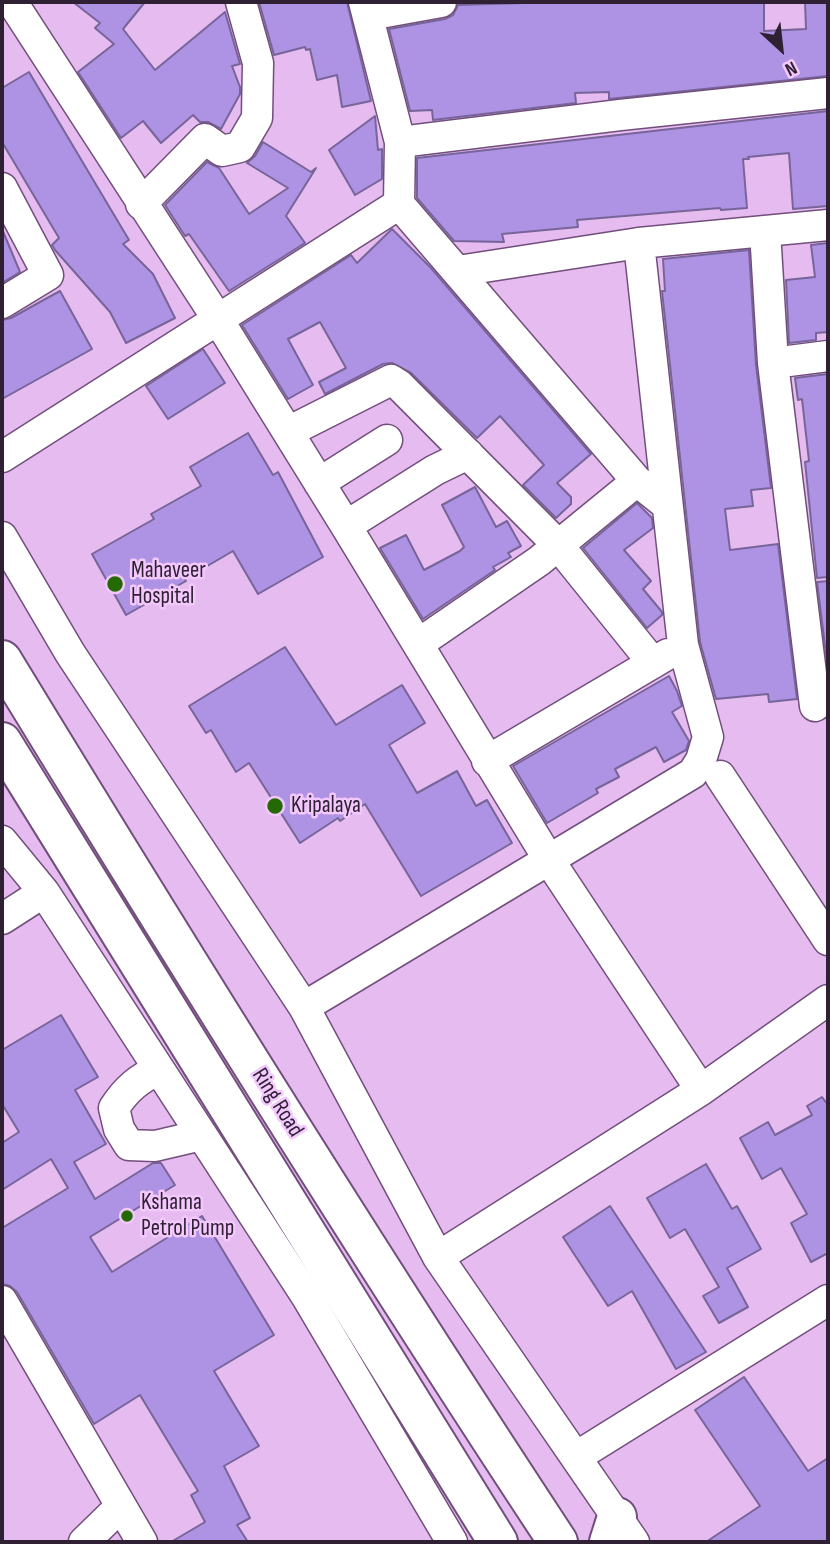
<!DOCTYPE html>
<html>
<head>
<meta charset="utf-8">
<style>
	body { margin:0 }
	#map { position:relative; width:830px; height:1544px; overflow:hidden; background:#e5bbf0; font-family:"Sofia Sans Condensed",sans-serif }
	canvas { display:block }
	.frame { position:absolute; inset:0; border:4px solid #302034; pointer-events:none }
	.north { position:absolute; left:746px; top:14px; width:70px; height:70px; -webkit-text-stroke:5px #f2c8fd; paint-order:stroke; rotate:153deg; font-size:19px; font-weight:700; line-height:28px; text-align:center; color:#302034 }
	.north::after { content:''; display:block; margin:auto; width:24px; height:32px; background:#302034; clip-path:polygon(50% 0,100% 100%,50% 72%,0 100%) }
</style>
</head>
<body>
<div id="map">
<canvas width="830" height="1544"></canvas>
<div class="frame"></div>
<div class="north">N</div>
</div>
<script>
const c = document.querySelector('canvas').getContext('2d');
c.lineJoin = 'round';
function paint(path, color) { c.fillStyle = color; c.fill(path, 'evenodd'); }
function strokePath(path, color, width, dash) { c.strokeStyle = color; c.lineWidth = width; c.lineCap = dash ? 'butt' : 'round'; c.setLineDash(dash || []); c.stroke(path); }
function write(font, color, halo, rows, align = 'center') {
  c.font = font + ' "Sofia Sans Condensed",sans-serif'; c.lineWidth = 5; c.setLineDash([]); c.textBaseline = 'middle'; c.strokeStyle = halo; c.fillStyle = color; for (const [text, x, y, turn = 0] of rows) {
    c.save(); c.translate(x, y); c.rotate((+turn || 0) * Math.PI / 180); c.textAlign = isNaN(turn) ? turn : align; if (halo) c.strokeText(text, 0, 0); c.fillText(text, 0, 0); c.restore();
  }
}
const building = new Path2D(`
	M73,2H145L123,29L155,70L225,12L240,64L232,66L240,87V94L221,129L208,122H200L193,115L161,143L143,121L121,138L78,72L114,44L95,28L100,23Z
	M259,2H347L371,101L342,107L337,75L317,80L310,49L306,50L305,47L274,55Z
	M557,2H764V31L806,29L805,2H828V76L609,99V92L575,93L576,103L433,120L432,110L410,111L389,29L445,19L453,15L458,5Z
	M29,72L129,240L123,244L153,274L175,318L126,343L110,312L55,250L52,245L59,238L2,142V88Z
	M828,111V206L793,209L789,153L748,157L749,159H743L747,208L721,210L720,208L577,220L578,227L502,234L504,242L454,241L417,198V158Z
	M375,116L378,150L382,149V179L355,195L329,150Z
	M263,142L311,172L316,168L286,216L305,243L229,291L189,234L185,236L165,205L207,162L219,168L249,214L288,188L247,163L255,156Z
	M2,229L20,272L2,283Z
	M392,229L431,268L591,454L557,483L571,497V504L556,518L523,485L544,465L500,416L477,438L411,373L392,363L383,364L325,394L319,382L346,368L320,322L288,339L313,385L288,399L242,325L351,255L357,263Z
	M828,243V332L816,333V340L789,343L786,280L815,277L811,245Z
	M749,250L756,365L771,488L751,490L753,506L725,509L730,550L778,544L797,699L769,702L768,694L716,699L700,642L662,291H665L663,259Z
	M60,291L92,349L2,399V320L11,318Z
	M203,349L225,383L168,419L146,386Z
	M828,374V577L817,578L805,462L809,461L802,399L798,400L795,378Z
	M248,433L273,475L278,472L323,557L258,594L233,551L185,579L186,581L126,615L92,554L154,519L151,514L201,486L190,467Z
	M475,487L496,527L507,521L521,546L508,553L511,557L493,567L495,570L423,619L380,548L406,535L424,570L460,551L464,547L442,505Z
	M637,503L652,518L653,528L624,550L651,581L643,589L662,612V615L647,628L583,548Z
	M828,581V670L817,582Z
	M285,647L336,725L402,685L425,723L389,745L417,793L457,771L476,806L487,800L512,843L421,896L365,804L340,821L338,818L300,843L249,763L236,772L211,730L206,733L189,706Z
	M669,676L677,691L682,706L672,712L689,741L686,750L664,762L656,747L615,769L619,777L596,789L598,793L547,823L513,766Z
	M61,1015L98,1077L75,1090L106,1144L74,1162L95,1199L153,1163H161L175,1185L90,1237L112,1272L202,1216L274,1335L214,1371L259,1446L224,1466L250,1518L237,1525L248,1542H171L205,1522L191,1495L198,1491L140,1395L94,1424L17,1292L10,1286L2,1284V1228L68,1188L51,1159L2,1190V1143L19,1132L2,1104V1050Z
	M822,1097L828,1105V1253L811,1262L791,1223L807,1214L781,1168L762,1179L740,1138L768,1122L775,1135L812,1115L807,1106Z
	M706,1164L732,1209L737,1206L761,1249L727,1268L748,1307L719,1323L703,1296L719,1287L685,1229L670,1238L647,1198Z
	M610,1206L706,1352L676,1369L632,1291L608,1306L563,1237Z
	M744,1377L808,1471L828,1458V1542H706L760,1506L695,1410Z`);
paint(building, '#ae92e3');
strokePath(building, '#77659a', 2);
const minor = new Path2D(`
	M12,2L217,318L346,526L549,860L701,1090
	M364,2L400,142L399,204L637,481L667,505
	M369,15L441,2
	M400,142L620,115L828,93
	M2,188L48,275L2,303
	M141,204L205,139L222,151L240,147L257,118L258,63L241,2
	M765,231L773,363L815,706
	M458,271L639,243L828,225
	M773,363L828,356
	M288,432L391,380L399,385L558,545L653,663
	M2,457L399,204
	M319,483L387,440
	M346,526L435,470L468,454
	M2,537L70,653L304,1007L438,1257L634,1542
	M418,644L539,561L637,481
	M487,761L668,654
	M720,776L828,940
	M2,841L44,892L307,1297L452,1542
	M2,919L44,892
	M304,1007L693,773L701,760L708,737L683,645L639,243
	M159,1069C139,1079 127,1088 114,1108L119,1129L129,1145L155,1146L202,1135
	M438,1257L701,1090L828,1000
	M2,1301L142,1542
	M576,1457L828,1300
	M84,1542L121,1506`);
const highway = new Path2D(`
	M2,660C183,957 367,1252 558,1542
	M2,742L498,1542
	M609,1542L617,1517`);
strokePath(minor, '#724e7c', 33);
strokePath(highway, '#724e7c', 42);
strokePath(minor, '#fff', 30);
strokePath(highway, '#fff', 38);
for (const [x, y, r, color] of [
	[115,584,9,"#236a04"],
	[275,806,9,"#236a04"],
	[127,1216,7,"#236a04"]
]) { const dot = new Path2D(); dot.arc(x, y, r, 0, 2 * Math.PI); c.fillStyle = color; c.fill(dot); strokePath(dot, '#f2c8fd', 2.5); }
write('23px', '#302034', '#f2c8fd', [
	["Mahaveer",131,571],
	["Hospital",131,597],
	["Kripalaya",291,806],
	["Kshama",141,1203],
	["Petrol Pump",141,1229]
], 'left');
write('23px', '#302034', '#f2c8fd', [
	["Ring Road",277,1103,58]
]);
</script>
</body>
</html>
